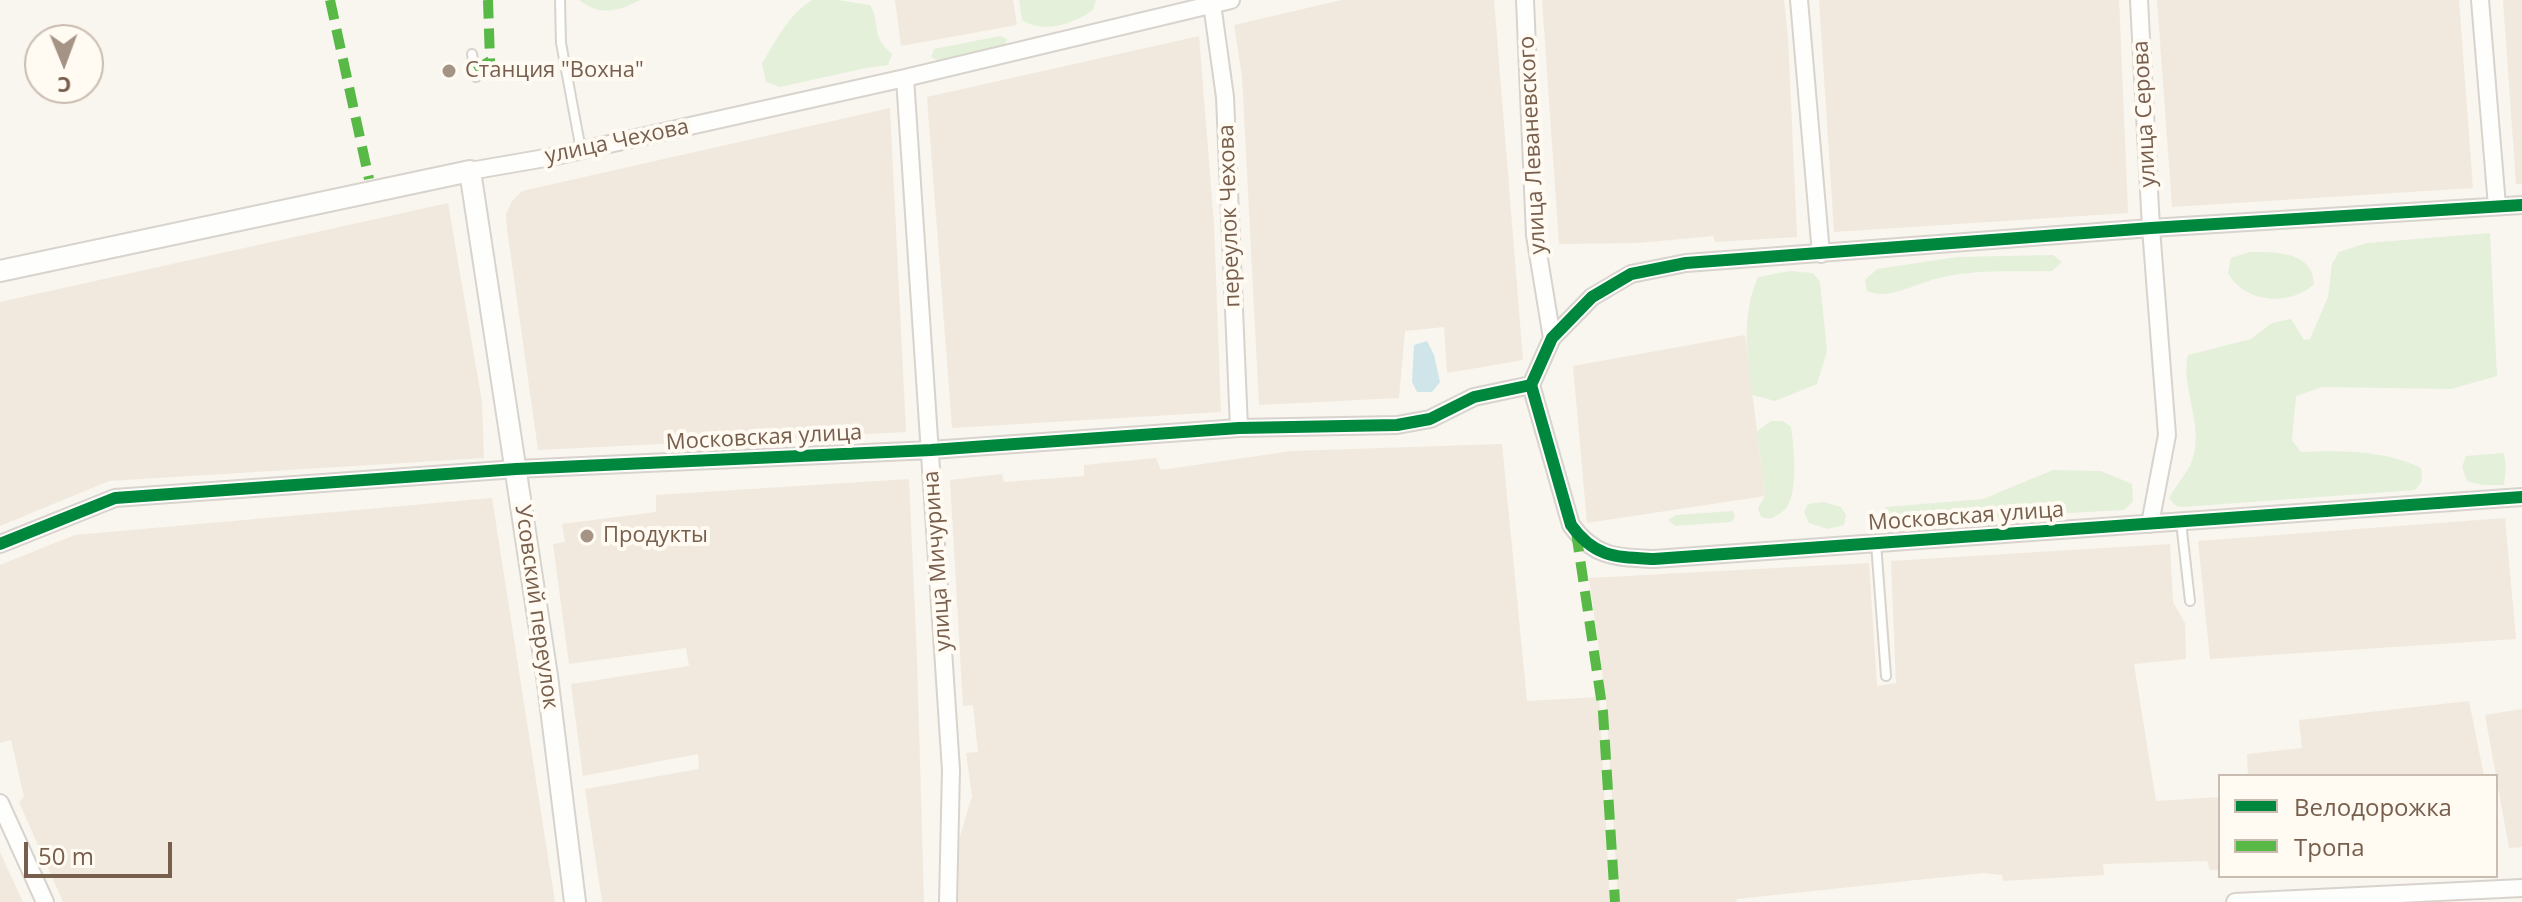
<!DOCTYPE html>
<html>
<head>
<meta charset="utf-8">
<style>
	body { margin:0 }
	#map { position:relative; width:2522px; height:902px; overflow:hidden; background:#f8f6ef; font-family:"Open Sans",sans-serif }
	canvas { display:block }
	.legend { position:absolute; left:2218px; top:774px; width:280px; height:104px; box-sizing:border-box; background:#fffaf2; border:2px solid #c9bcb0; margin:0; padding:10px 14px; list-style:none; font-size:24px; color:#785f4d }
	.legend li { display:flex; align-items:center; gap:16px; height:40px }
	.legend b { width:40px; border:2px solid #c9bcb0 }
	.north { position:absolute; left:24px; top:24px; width:80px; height:80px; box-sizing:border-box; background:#fffaf2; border:2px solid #c9bcb0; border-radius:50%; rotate:179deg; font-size:22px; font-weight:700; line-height:32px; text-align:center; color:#785f4d }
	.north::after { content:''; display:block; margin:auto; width:28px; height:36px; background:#a59486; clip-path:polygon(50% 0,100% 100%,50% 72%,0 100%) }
	.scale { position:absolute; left:24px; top:842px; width:148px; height:36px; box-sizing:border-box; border:4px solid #785f4d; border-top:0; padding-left:10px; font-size:24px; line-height:28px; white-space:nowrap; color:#785f4d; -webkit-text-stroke:6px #fffaf2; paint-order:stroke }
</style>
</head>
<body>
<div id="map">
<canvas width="2522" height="902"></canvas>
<ul class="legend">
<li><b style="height:10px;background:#00873e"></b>Велодорожка</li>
<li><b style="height:10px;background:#58b947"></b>Тропа</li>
</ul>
<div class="north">С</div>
<div class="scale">50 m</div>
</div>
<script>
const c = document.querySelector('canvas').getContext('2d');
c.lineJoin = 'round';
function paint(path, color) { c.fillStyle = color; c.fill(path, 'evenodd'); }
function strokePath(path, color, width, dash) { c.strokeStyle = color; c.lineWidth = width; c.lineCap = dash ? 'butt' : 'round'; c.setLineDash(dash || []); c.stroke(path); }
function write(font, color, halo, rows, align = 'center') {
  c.font = font + ' "Open Sans",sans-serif'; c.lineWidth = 8; c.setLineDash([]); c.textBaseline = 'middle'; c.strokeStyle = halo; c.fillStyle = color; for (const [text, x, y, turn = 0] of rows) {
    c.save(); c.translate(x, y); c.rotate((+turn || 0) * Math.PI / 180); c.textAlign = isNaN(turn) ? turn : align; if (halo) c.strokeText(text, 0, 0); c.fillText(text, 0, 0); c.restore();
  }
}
paint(new Path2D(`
	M895,0H1013L1017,25L901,46Z
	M1342,0H1494L1523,360L1447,373L1444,327L1405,331L1399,398L1259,405L1242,76L1234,25Z
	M1542,0H1784L1788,36L1797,237L1715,242L1713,236L1638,243L1559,244Z
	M1819,0H2119L2128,213L1834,232Z
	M2157,0H2459L2473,188L2172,207Z
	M2503,0H2522V184H2516Z
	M1199,36L1214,224L1221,412L952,428L927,97Z
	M890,108L906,432L538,450L507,229L506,214L512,201L522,191Z
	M448,203L482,402L484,458L109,481L0,526V302Z
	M1745,335L1765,496L1587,523L1573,366Z
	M1502,444L1527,701L1599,697L1610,902H958L957,846L972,796L966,753L978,752L973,705L963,706L950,480L1002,474L1004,482L1084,476V465L1156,458L1161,470L1292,451Z
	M909,479L917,658L924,902H602L585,789L699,769L698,754L583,776L571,684L689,666L686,648L569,664L553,544L565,542L562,524L656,512V495Z
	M492,498L555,902H63L19,802L24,797L11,740L0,743V565L75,535Z
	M2505,518L2516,639L2210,659L2198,541Z
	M2170,544L2173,602L2185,623L2186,659L2134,664L2156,801L2220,797V870H2210L2207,861L2103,864L2104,875L2003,881L2002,875L1983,873L1737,899L1736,902H1618L1606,699L1589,578L1869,563L1877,686L1896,683L1891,561Z
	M2469,701L2484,776H2248L2247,754L2302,748L2299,720Z
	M2522,709V847L2509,848L2485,715Z
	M0,852L23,902H0Z`), '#f1e9dd');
paint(new Path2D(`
	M579,0H640C617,12 600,16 579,0Z
	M812,0H837L870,5C882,25 869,35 892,54L888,65L866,68L780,87L766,82L762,64C775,42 789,14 812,0Z
	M1019,0H1096L1093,10C1074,24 1043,34 1022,20Z
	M1000,36L1007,39L1004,46L937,60L931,57L934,49Z
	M2490,233L2497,376L2451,389L2322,387L2296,396L2292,440L2301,452C2340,450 2386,450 2421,468L2422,481L2415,490L2183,507L2176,506L2169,498C2175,486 2187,474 2192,461C2205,425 2180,388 2188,355L2251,339L2272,323L2291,319L2304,340L2310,339L2328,297L2332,264L2339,252L2367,243Z
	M2249,252C2275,252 2313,251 2314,284C2290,307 2244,303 2228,273L2231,258Z
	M2053,255L2062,262L2052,271C2016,272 1975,269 1939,278C1916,283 1889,301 1867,291L1865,280L1877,269L1957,257Z
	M1790,271L1813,273L1820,282L1827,351L1817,384L1775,401L1752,395C1747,354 1741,316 1758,277Z
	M1771,421H1783L1791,427C1794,447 1798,489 1787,507C1784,512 1775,516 1771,519L1761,517L1758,508L1765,496L1757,431Z
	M2504,453L2506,467L2504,485H2482L2467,481L2462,467L2466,456Z
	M2053,470L2101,471L2132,484L2133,501L2124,510L1892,523L1884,519L1885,507L1983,499Z
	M1824,502L1841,507L1846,515L1844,525L1828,529L1809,523L1804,512L1808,504Z
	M1733,511L1735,517L1731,522L1675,526L1668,520L1676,515Z`), '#e4f0da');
paint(new Path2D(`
	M1427,341L1434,355L1440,382L1432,392H1417L1412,382L1414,345Z`), '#d0e5e9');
const service = new Path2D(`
	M560,0L561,43L581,150
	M472,54L476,77
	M2181,522L2190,601
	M1876,543L1886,676`);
const minor = new Path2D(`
	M1525,0L1535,235L1552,338
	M1799,0L1821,254
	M2139,0L2151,228L2167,435L2150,524
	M2480,0L2497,206
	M1212,4L1225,97L1239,428
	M905,78L951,770L948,902
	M470,171L551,157L905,78L1231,0
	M2522,205L2151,228L1686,263L1631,274L1592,297L1552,338L1531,385L1571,525C1595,558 1616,557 1654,559L2522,497
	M0,544L115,498L516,469L931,450L1239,428L1397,425L1430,419L1474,397L1531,385
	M0,803L45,902
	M2235,902L2522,888`);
const tertiary = new Path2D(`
	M0,271L470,171L547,676L575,902`);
strokePath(service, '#d8d3cc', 12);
strokePath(minor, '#d8d3cc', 20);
strokePath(tertiary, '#d8d3cc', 24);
strokePath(service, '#fefefd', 8);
strokePath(minor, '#fefefd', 16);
strokePath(tertiary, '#fefefd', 20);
strokePath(new Path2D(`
	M330,0L369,179
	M475,70L490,61L488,0
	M1576,532L1603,712L1615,902`), '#58b947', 10, [20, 10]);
strokePath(new Path2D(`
	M2522,205L2151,228L1686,263L1631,274L1592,297L1552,338L1531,385L1571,525C1595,558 1616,557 1654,559L2522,497
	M0,544L115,498L516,469L931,450L1239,428L1397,425L1430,419L1474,397L1531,385`), '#00873e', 12);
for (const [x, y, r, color] of [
	[449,71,8,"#a59486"],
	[587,536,8,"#a59486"]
]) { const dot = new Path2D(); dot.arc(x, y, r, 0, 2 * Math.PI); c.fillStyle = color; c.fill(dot); strokePath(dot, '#fffaf2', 3); }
write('22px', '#785f4d', '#fffaf2', [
	["Станция \"Вохна\"",465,71],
	["Продукты",603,536]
], 'left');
write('22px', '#785f4d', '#fffaf2', [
	["улица Серова",2145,114,-93],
	["улица Чехова",617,142,-12],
	["улица Леваневского",1533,145,-93],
	["переулок Чехова",1230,216,-92],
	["Московская улица",764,438,-3],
	["Московская улица",1966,517,-4],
	["улица Мичурина",938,561,-94],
	["Усовский переулок",536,607,82]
]);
</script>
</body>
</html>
